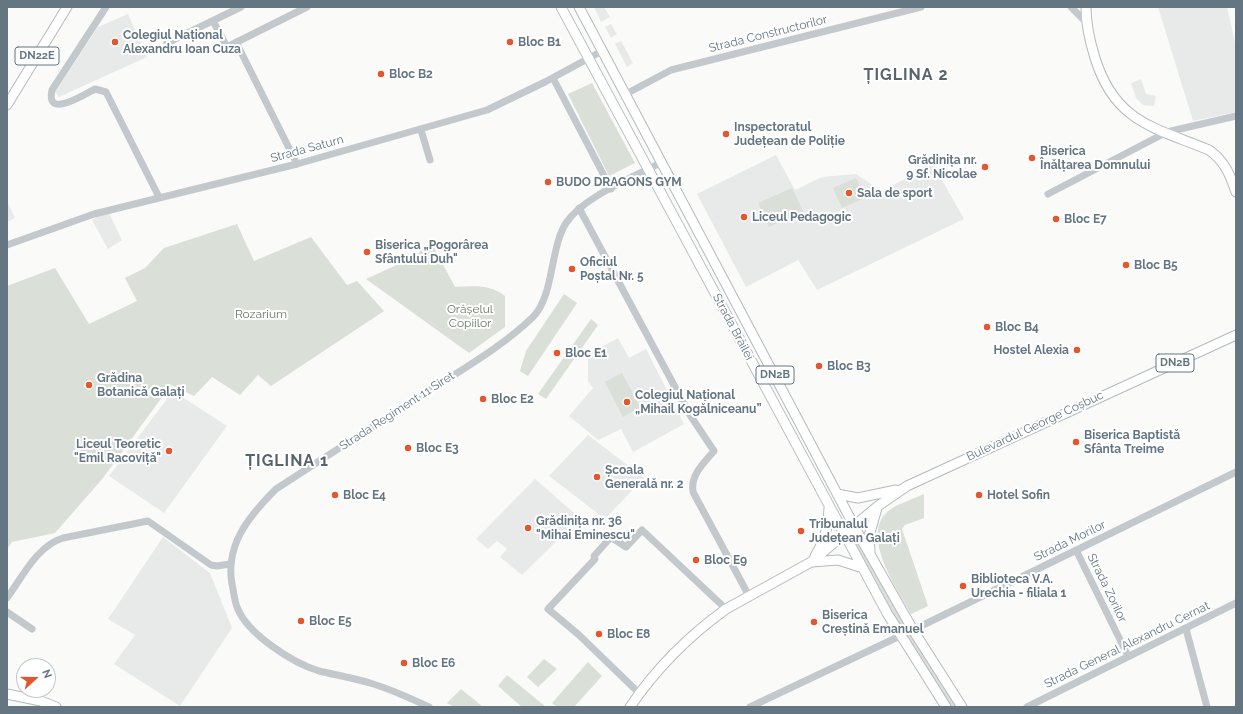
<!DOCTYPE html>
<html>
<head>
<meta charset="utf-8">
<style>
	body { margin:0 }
	#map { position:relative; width:1243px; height:714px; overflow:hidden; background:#fafaf8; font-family:Raleway,sans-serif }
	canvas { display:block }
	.frame { position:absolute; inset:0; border:8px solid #657683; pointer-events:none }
	.north { position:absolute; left:16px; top:658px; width:40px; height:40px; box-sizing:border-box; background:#fff; border:1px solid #c1c8cd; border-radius:50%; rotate:69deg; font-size:11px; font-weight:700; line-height:16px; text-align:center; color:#657683 }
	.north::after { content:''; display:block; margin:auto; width:14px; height:18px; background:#e4572e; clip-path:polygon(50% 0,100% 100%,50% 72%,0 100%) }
</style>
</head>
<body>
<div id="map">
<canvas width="1243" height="714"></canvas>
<div class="frame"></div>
<div class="north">N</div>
</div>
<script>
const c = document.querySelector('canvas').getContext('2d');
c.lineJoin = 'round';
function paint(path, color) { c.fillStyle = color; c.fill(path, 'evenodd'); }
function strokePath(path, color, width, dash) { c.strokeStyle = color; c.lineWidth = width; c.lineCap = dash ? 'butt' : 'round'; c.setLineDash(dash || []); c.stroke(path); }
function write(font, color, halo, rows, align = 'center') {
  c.font = font + ' Raleway,sans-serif'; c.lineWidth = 4; c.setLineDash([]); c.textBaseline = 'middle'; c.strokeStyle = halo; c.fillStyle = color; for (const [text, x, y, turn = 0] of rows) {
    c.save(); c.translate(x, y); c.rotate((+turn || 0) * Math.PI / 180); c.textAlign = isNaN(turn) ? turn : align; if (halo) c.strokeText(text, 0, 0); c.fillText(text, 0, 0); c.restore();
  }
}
paint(new Path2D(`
	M594,7H604L610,17L601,22Z
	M1158,7H1227L1236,47V112L1193,121Z
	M128,14L147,57L59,97L55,92L98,27Z
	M611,24L617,34L611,38L605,27Z
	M621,41L633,63L627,67L615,44Z
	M1141,79L1146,94L1156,96L1154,106L1143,105L1136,98L1131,83Z
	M776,155L795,190L822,177L856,174L882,191L933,164L964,219L817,290L798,260L746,287L697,194Z
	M7,201L15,218L7,222Z
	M108,211L122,240L108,249L92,220Z
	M618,338L629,358L646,349L684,424L633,452L621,429L598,440L569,416L593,388L588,381V354Z
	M173,391L227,426L164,513L109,476Z
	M588,435L644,478L605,519L549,476Z
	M535,479L580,518L522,575L500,557L507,549L497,541L488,549L476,539Z
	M163,537L210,573L232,628L180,706L114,664L135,635L108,619Z`), '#e8e9e9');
paint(new Path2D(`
	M592,83L635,163L609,176L568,94Z
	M856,178L865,198L842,208L833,188Z
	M792,188L803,211L769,227L758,203Z
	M237,224L254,261L311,237L347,285L357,281L384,311L271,386L258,375L240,395L212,377L194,396L171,385L103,478L55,533L12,542L7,549V286L55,268L89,324L137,301L125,278L145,268L164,248Z
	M431,242L455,287C474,286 490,284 505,296V327L469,353L366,279L414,257Z
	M564,294L577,303L528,376L520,371L526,351Z
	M591,319L598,325L546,399L538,394Z
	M622,373L640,407L623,417L605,382Z
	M924,494V518L905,525L902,529L928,606L911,614C897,588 857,532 891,509C900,503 914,499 924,494Z
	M857,540L906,627L904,629H901L855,543Z
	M908,632L909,633L957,707H950L904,635Z
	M544,659L557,669L538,687L527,677Z
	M588,662L602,676L574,707H557L552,703Z
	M507,675L546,707H522L498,686Z
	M461,689L483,707H454L447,703Z`), '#dadfd7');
const major = new Path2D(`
	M561,7L887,613L946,707
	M579,7L859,535L913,630L962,707
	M1086,7C1086,25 1090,42 1095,58C1115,122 1153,127 1209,150C1225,161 1230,175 1236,192
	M7,105L67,7
	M837,494L858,498L896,490
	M870,552L869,536L877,508
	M815,556C825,540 828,527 829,508
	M812,562L838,560L863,568
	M7,694L41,701L56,707
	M630,707C655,670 690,635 726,609L811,562L878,506L907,486L1236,335`);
strokePath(major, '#b5babe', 11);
strokePath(new Path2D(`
	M106,7L52,90C45,120 85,94 95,89L106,92L159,197
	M1071,7L1087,23
	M213,21L227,47L307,7
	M236,42L297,164
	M167,43L241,7
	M553,78L611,189
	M626,94L671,70L921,7
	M421,130L430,160
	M1048,194L1167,132L1236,116
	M579,208L690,415L714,451C704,463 690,475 693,492L749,596
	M7,245L94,214L297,164L487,110L545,82L602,51
	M1076,550L1128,656
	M7,598C23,576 37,546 63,538L148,521L211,565L217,566L230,564
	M7,612L32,629
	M1186,629L1207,707
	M913,630L1236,472
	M640,694L579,635L548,609L595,559L594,556L611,537L626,547L642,530L726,609
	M429,707C410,698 390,689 370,683C353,678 336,675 319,671C293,663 247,634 237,607C235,602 234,595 233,589C223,547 248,517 276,489C327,456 378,423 429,391C464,368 503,346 533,317C554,296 550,248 566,223C583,197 634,177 662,162
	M750,707L900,636
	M1027,707L1236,603`), '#c3c8cc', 7);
strokePath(major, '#fff', 9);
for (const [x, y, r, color] of [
	[115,42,4,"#e4572e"],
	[510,42,4,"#e4572e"],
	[381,74,4,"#e4572e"],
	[726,134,4,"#e4572e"],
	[1032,158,4,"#e4572e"],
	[985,167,4,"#e4572e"],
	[548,182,4,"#e4572e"],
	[849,193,4,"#e4572e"],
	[744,217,4,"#e4572e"],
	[1056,219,4,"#e4572e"],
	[367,252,4,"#e4572e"],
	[1126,265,4,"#e4572e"],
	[572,269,4,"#e4572e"],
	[987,327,4,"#e4572e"],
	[1077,350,4,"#e4572e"],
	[557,353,4,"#e4572e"],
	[819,366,4,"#e4572e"],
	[89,385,4,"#e4572e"],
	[483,399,4,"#e4572e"],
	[627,402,4,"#e4572e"],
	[1076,442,4,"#e4572e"],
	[408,448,4,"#e4572e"],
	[169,451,4,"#e4572e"],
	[597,477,4,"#e4572e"],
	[335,495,4,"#e4572e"],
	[979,495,4,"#e4572e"],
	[528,528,4,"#e4572e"],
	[801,531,4,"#e4572e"],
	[696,560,4,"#e4572e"],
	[963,586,4,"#e4572e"],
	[301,621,4,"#e4572e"],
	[814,622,4,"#e4572e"],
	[599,634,4,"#e4572e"],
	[404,663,4,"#e4572e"]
]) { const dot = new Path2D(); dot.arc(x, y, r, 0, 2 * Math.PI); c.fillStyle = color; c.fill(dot); strokePath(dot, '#fff', 1.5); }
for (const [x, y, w] of [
	[37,56,44],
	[1175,363,38],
	[775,375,38]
]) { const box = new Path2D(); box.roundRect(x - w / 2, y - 9, w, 18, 3); c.fillStyle = '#fff'; c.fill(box); strokePath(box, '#657683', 1); }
write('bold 11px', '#657683', null, [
	["DN22E",37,56],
	["DN2B",1175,363],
	["DN2B",775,375]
]);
write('12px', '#657683', '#fff', [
	["Strada Constructorilor",768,34,-14],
	["Strada Saturn",307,149,-15],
	["Strada Brăilei",733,327,62],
	["Strada Regiment 11 Siret",397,411,-33],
	["Bulevardul George Coșbuc",1035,426,-25],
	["Strada Morilor",1070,541,-26],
	["Strada Zorilor",1107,588,64],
	["Strada General Alexandru Cernat",1127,645,-26]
]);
write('bold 12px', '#657683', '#fff', [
	["Colegiul Național",123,35],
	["Alexandru Ioan Cuza",123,49],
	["Bloc B1",518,42],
	["Bloc B2",389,74],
	["Inspectoratul",734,127],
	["Județean de Poliție",734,141],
	["Biserica",1040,151],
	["Înălțarea Domnului",1040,165],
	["Grădinița nr.",977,160,"right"],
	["9 Sf. Nicolae",977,174,"right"],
	["BUDO DRAGONS GYM",556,182],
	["Sala de sport",857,193],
	["Liceul Pedagogic",752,217],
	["Bloc E7",1064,219],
	["Biserica „Pogorârea",375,245],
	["Sfântului Duh\"",375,259],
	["Oficiul",580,262],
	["Poștal Nr. 5",580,276],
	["Bloc B5",1134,265],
	["Bloc B4",995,327],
	["Hostel Alexia",1069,350,"right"],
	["Bloc E1",565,353],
	["Bloc B3",827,366],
	["Grădina",97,378],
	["Botanică Galați",97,392],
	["Colegiul Național",635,395],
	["„Mihail Kogălniceanu”",635,409],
	["Bloc E2",491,399],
	["Biserica Baptistă",1084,435],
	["Sfânta Treime",1084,449],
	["Liceul Teoretic",161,444,"right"],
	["\"Emil Racoviță\"",161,458,"right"],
	["Bloc E3",416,448],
	["Școala",605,470],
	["Generală nr. 2",605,484],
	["Bloc E4",343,495],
	["Hotel Sofin",987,495],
	["Grădinița nr. 36",536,521],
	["\"Mihai Eminescu\"",536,535],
	["Tribunalul",809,524],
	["Județean Galați",809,538],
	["Bloc E9",704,560],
	["Biblioteca V.A.",971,579],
	["Urechia - filiala 1",971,593],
	["Biserica",822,615],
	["Creștină Emanuel",822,629],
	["Bloc E5",309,621],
	["Bloc E8",607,634],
	["Bloc E6",412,663]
], 'left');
write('12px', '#687a64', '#fff', [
	["Orășelul",470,309],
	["Copiilor",470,323],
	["Rozarium",261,314]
]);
c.letterSpacing = '1px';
write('bold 16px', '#57646e', '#fff', [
	["ȚIGLINA 2",906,75],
	["ȚIGLINA 1",287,461]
]);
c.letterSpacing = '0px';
</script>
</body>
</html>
